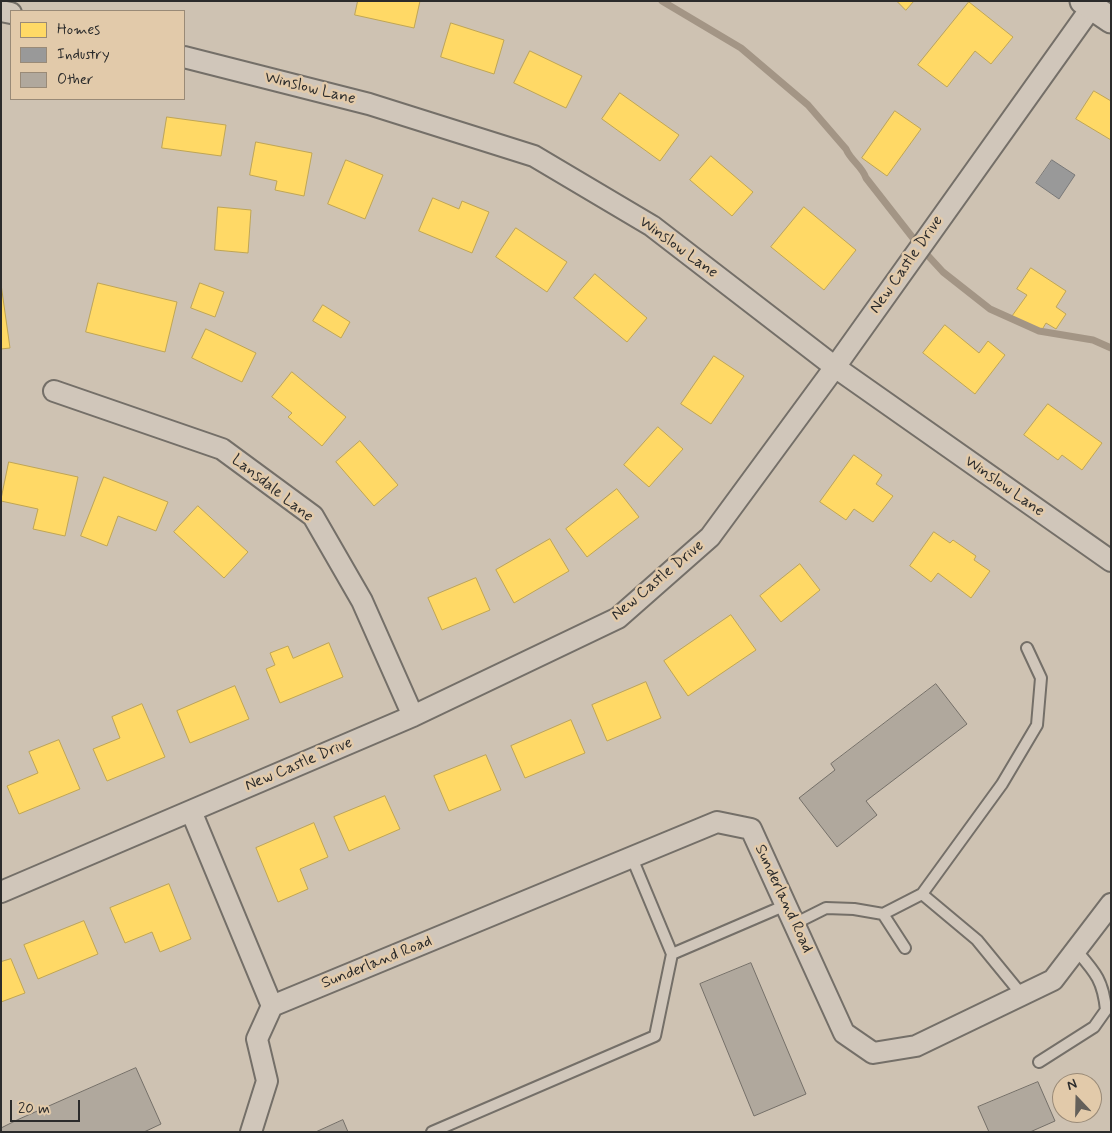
<!DOCTYPE html>
<html>
<head>
<meta charset="utf-8">
<style>
	body { margin:0 }
	#map { position:relative; width:1112px; height:1133px; overflow:hidden; background:#cec2b2; font-family:Mynerve,sans-serif }
	canvas { display:block }
	.frame { position:absolute; inset:0; border:2px solid #2b2b2b; pointer-events:none }
	.legend { position:absolute; left:10px; top:10px; width:175px; height:90px; box-sizing:border-box; background:#e2caaa; border:1px solid #998a77; margin:0; padding:6px 9px; list-style:none; font-size:15px; color:#2b2b2b }
	.legend li { display:flex; align-items:center; gap:10px; height:25px }
	.legend b { width:25px; border:1px solid #998a77 }
	.north { position:absolute; left:1052px; top:1073px; width:50px; height:50px; box-sizing:border-box; background:#e2caaa; border:1px solid #998a77; border-radius:50%; rotate:339deg; font-size:14px; font-weight:700; line-height:20px; text-align:center; color:#2b2b2b }
	.north::after { content:''; display:block; margin:auto; width:18px; height:22px; background:#64605a; clip-path:polygon(50% 0,100% 100%,50% 72%,0 100%) }
	.scale { position:absolute; left:10px; top:1100px; width:70px; height:22px; box-sizing:border-box; border:2px solid #2b2b2b; border-top:0; padding-left:6px; font-size:15px; line-height:18px; white-space:nowrap; color:#2b2b2b; -webkit-text-stroke:4px #e2caaa; paint-order:stroke }
</style>
</head>
<body>
<div id="map">
<canvas width="1112" height="1133"></canvas>
<div class="frame"></div>
<ul class="legend">
<li><b style="height:14px;background:#ffd966"></b>Homes</li>
<li><b style="height:14px;background:#999"></b>Industry</li>
<li><b style="height:14px;background:#b0a89d"></b>Other</li>
</ul>
<div class="north">N</div>
<div class="scale">20 m</div>
</div>
<script>
const c = document.querySelector('canvas').getContext('2d');
c.lineJoin = 'round';
function paint(path, color) { c.fillStyle = color; c.fill(path, 'evenodd'); }
function strokePath(path, color, width, dash) { c.strokeStyle = color; c.lineWidth = width; c.lineCap = dash ? 'butt' : 'round'; c.setLineDash(dash || []); c.stroke(path); }
function write(font, color, halo, rows, align = 'center') {
  c.font = font + ' Mynerve,sans-serif'; c.lineWidth = 5; c.setLineDash([]); c.textBaseline = 'middle'; c.strokeStyle = halo; c.fillStyle = color; for (const [text, x, y, turn = 0] of rows) {
    c.save(); c.translate(x, y); c.rotate((+turn || 0) * Math.PI / 180); c.textAlign = isNaN(turn) ? turn : align; if (halo) c.strokeText(text, 0, 0); c.fillText(text, 0, 0); c.restore();
  }
}
const homes = new Path2D(`
	M358,1H420L414,28L355,15Z
	M897,1H914L906,10Z
	M969,2L1013,37L991,64L975,51L947,87L918,65Z
	M451,23L504,40L494,74L441,57Z
	M530,51L582,76L566,108L514,83Z
	M1094,91L1111,101V140L1076,119Z
	M620,93L679,135L660,161L602,119Z
	M895,111L921,129L887,176L862,158Z
	M167,117L226,125L221,156L162,148Z
	M256,142L312,153L304,196L275,190L277,181L250,175Z
	M711,156L753,192L732,216L690,180Z
	M346,160L383,175L365,219L328,204Z
	M433,198L459,209L462,201L489,212L472,253L419,231Z
	M218,207L251,210L248,253L215,250Z
	M804,207L856,250L824,290L771,247Z
	M516,228L567,262L547,292L496,257Z
	M1031,268L1066,291L1056,307L1066,314L1056,329L1046,323L1040,333L1012,316L1027,295L1017,289Z
	M595,274L647,318L627,342L574,298Z
	M98,283L177,302L165,352L86,332Z
	M200,283L224,292L215,317L191,308Z
	M1,284L10,348L1,349Z
	M323,305L350,322L341,338L313,321Z
	M945,325L979,353L988,341L1005,355L975,394L923,353Z
	M206,329L256,353L242,382L192,358Z
	M714,356L744,376L711,424L681,404Z
	M292,372L346,417L322,446L288,417L292,413L272,397Z
	M1048,404L1102,443L1082,470L1062,455L1058,460L1024,435Z
	M658,427L683,449L649,487L624,465Z
	M360,441L398,485L374,506L336,462Z
	M854,455L882,475L876,484L893,496L873,522L854,509L846,520L820,502Z
	M9,462L78,477L65,536L33,529L38,509L1,501Z
	M104,477L168,502L156,531L118,516L107,546L81,536Z
	M617,489L639,517L587,557L566,529Z
	M198,506L248,552L224,578L174,532Z
	M934,532L950,543L953,540L976,556L974,560L990,571L971,598L938,573L931,582L910,566Z
	M550,539L569,571L514,603L496,570Z
	M800,564L820,590L781,622L760,596Z
	M476,578L490,610L442,630L428,598Z
	M731,615L756,650L688,696L664,661Z
	M329,643L343,677L280,703L266,669L275,665L270,653L288,646L293,658Z
	M646,682L661,718L607,741L592,705Z
	M235,686L249,719L190,743L177,711Z
	M142,704L165,757L107,781L93,749L120,738L112,717Z
	M571,720L585,753L525,778L511,746Z
	M59,740L80,789L19,814L7,786L38,773L29,752Z
	M486,755L501,790L449,811L434,776Z
	M385,796L400,829L349,851L334,817Z
	M314,823L328,857L300,869L308,889L278,902L256,848Z
	M169,884L191,939L160,952L152,932L125,943L110,908Z
	M84,921L98,954L38,979L24,945Z
	M11,959L25,993L1,1002V962Z`);
paint(homes, '#ffd966');
strokePath(homes, '#bfa554', 1);
const industry = new Path2D(`
	M1052,160L1075,175L1059,199L1036,183Z`);
paint(industry, '#999');
strokePath(industry, '#787878', 1);
strokePath(new Path2D(`
	M662,1L741,48L808,105L846,149C851,161 862,166 866,178L920,247L943,272L990,309L1039,331L1093,340L1111,348`), '#a39585', 7);
const building = new Path2D(`
	M936,684L967,724L866,801L877,815L837,847L799,798L835,770L831,764Z
	M751,963L806,1094L754,1116L700,984Z
	M136,1068L161,1124L144,1132H1V1128L17,1120Z
	M1038,1082L1055,1121L1030,1132H989L978,1107Z
	M343,1120L348,1132H316Z`);
paint(building, '#b0a89d');
strokePath(building, '#746f68', 1);
const service = new Path2D(`
	M883,914L905,948
	M794,924L826,908L854,909L883,914L922,894
	M672,954L786,905
	M1022,995L977,940L922,894L1002,784L1037,725L1041,678L1027,648
	M1039,1062L1094,1027L1106,1010C1103,980 1095,972 1076,950
	M432,1132L655,1036L672,954L632,858`);
const minor = new Path2D(`
	M1,11L11,13
	M184,57L369,104L534,156L652,226L835,367L1111,561
	M54,391L222,449L313,516L362,601L413,716
	M191,811L272,1006L257,1039L267,1081L251,1132
	M1,892L413,716L618,618L710,537L835,367L1096,1
	M272,1006L717,822L751,829L844,1033L873,1053L916,1046L1053,980L1111,904`);
const tertiary = new Path2D(`
	M1083,1L1111,20`);
strokePath(service, '#746f68', 14);
strokePath(minor, '#746f68', 24);
strokePath(tertiary, '#746f68', 29);
strokePath(service, '#d0c6ba', 10);
strokePath(minor, '#d0c6ba', 20);
strokePath(tertiary, '#d0c6ba', 25);
write('16px', '#2b2b2b', '#e2caaa', [
	["Winslow Lane",310,89,14],
	["Winslow Lane",678,248,36],
	["New Castle Drive",907,265,-55],
	["Winslow Lane",1004,487,35],
	["Lansdale Lane",272,489,38],
	["New Castle Drive",658,581,-40],
	["New Castle Drive",299,765,-23],
	["Sunderland Road",783,899,65],
	["Sunderland Road",377,963,-22]
]);
</script>
</body>
</html>
